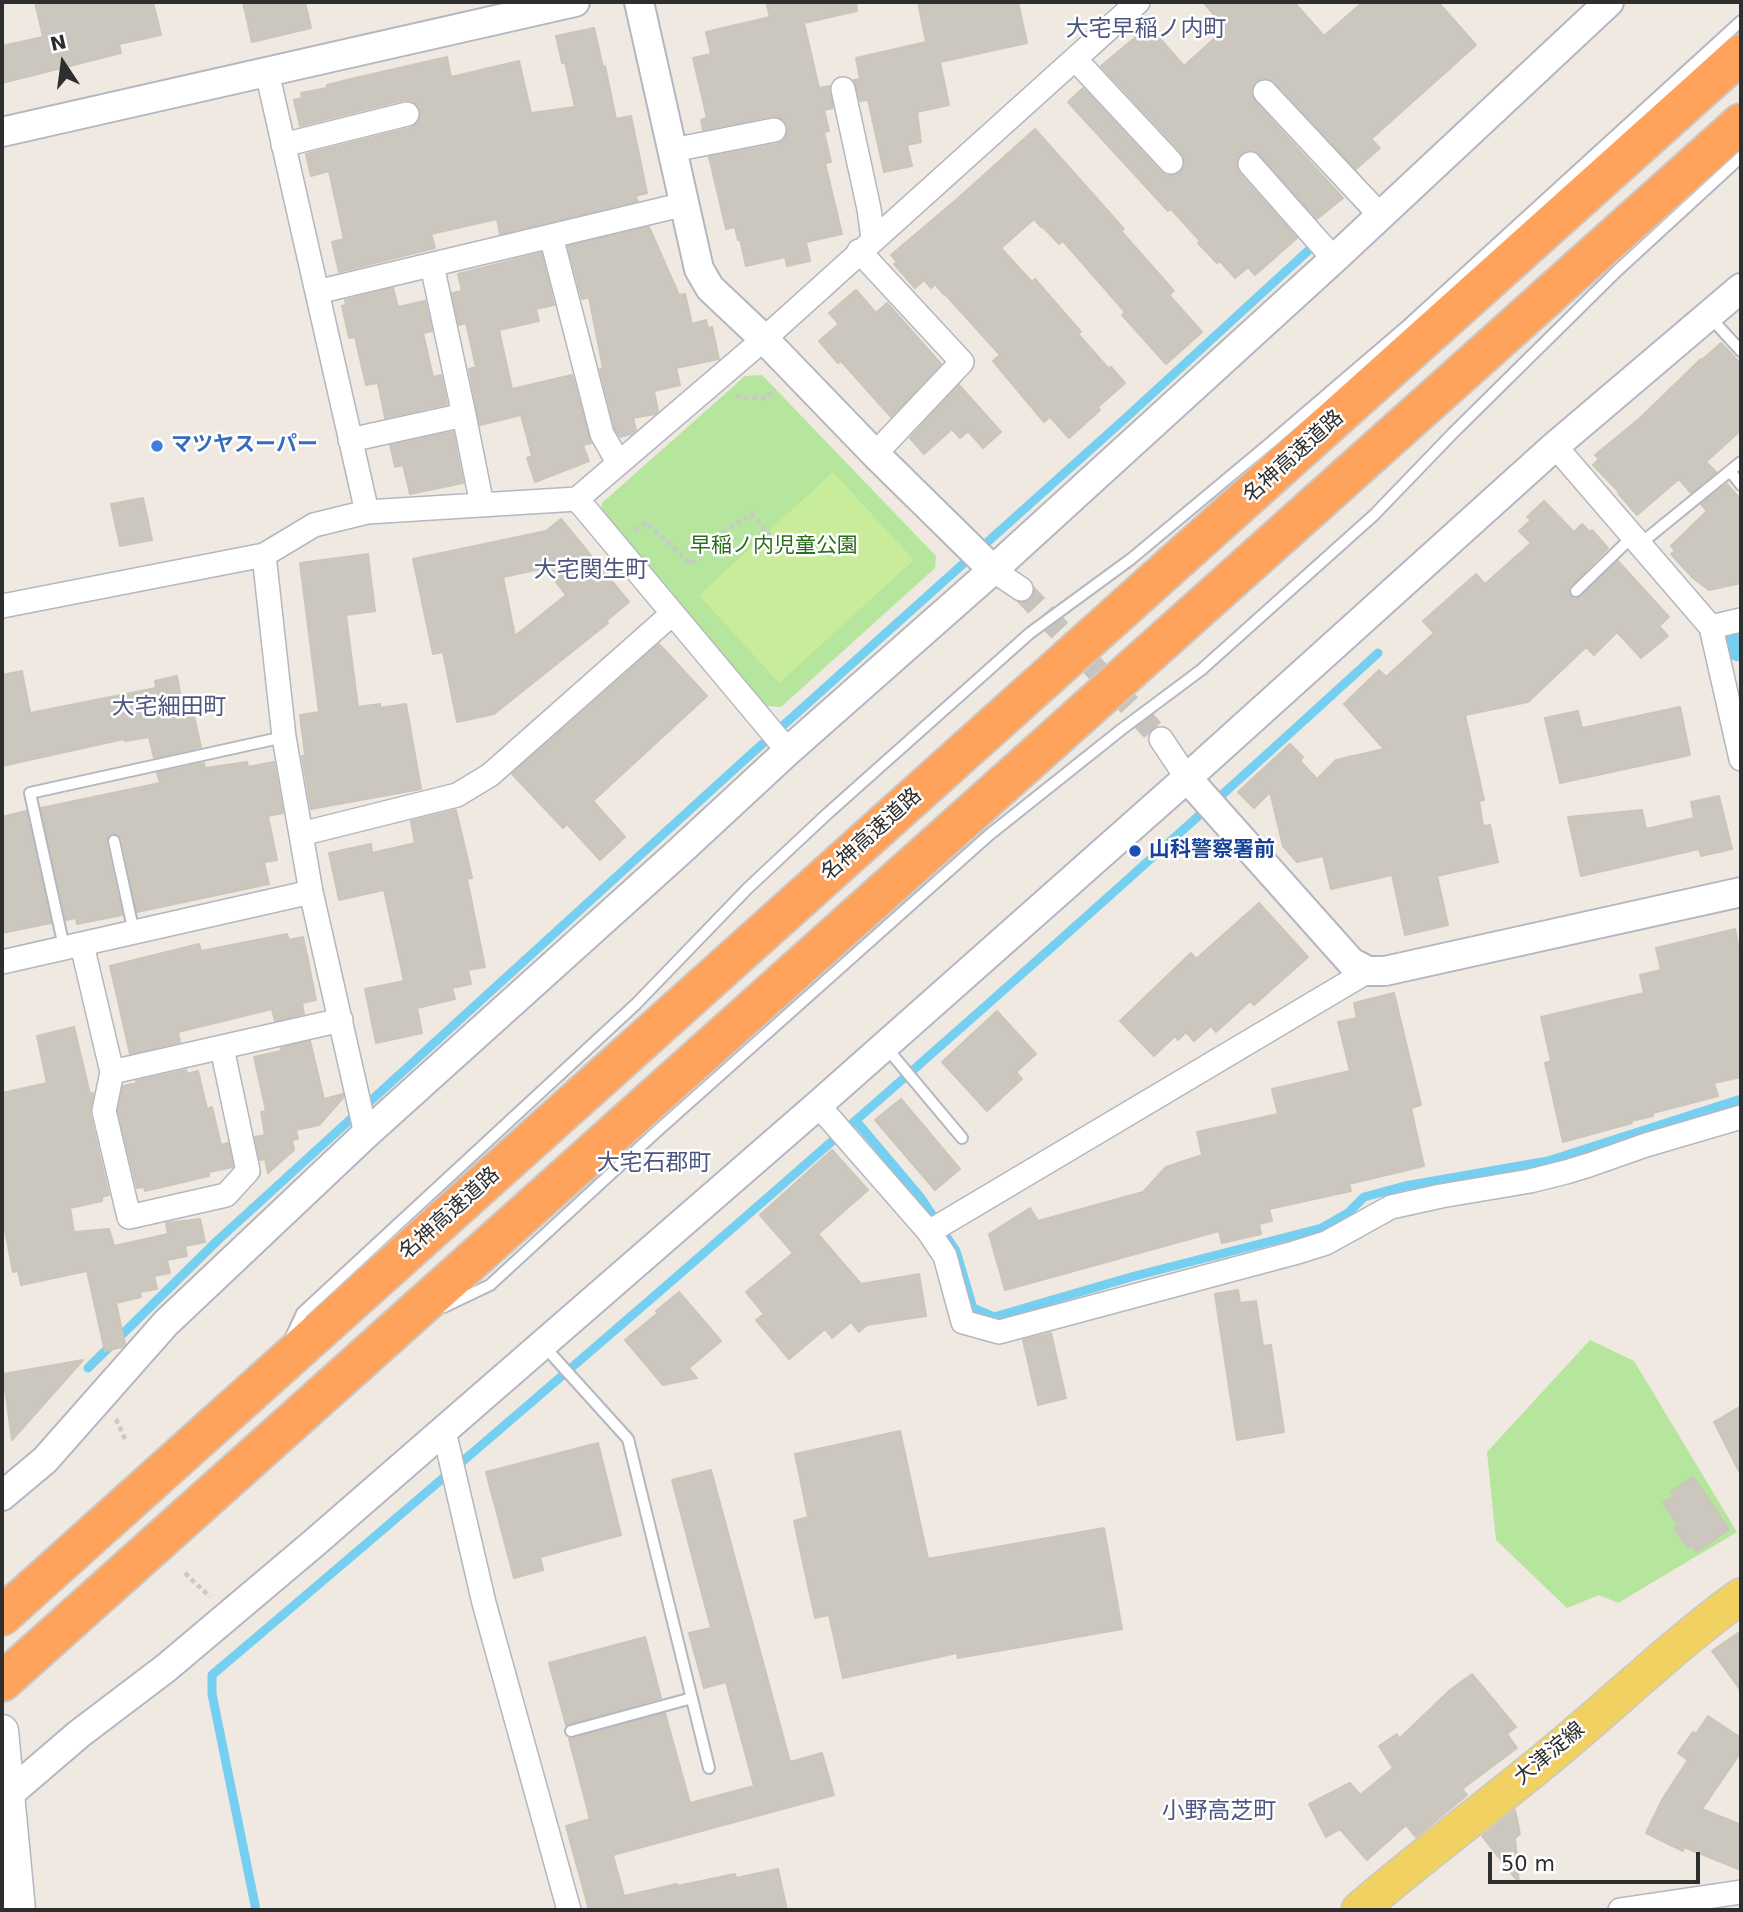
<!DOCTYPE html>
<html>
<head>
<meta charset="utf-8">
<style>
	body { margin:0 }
	#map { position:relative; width:1743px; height:1912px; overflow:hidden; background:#efe9e1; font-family:"DejaVu Sans",sans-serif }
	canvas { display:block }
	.frame { position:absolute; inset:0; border:4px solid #2e2e2e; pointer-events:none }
	.north { position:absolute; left:28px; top:28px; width:70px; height:70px; -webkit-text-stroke:5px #fff; paint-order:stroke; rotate:347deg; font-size:19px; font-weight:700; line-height:28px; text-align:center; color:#2e2e2e }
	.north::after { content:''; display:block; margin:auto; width:24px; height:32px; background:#2e2e2e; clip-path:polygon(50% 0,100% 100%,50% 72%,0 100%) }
	.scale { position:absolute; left:1488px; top:1852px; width:212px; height:32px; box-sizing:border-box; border:4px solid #2e2e2e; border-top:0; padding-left:9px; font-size:21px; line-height:24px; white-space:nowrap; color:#2e2e2e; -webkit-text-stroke:5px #fff; paint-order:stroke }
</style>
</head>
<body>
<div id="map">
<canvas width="1743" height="1912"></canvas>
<div class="frame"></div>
<div class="north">N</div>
<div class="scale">50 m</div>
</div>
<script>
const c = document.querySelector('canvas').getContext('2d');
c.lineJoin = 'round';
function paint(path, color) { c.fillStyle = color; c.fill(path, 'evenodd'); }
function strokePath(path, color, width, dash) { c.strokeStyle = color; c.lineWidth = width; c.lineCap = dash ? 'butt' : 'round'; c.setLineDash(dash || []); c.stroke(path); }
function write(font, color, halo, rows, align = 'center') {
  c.font = font + ' "DejaVu Sans","Noto Sans JP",sans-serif'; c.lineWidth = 5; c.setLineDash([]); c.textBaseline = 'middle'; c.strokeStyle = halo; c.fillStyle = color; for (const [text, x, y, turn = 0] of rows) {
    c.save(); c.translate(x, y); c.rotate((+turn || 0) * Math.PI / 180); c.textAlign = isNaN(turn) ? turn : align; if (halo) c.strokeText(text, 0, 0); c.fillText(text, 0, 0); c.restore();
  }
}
paint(new Path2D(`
	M762,375L936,556L935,568L781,707L766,706L600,517L602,503L745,376Z
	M1590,1340L1634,1361L1737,1532L1618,1603L1599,1595L1567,1608L1496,1540L1487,1452Z`), '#b6e59e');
paint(new Path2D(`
	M833,472L914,560L779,683L699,595Z`), '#c9ec9a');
strokePath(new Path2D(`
	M856,1121L921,1198L956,1251L973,1308L994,1317L1131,1277L1322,1228L1348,1213L1364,1197L1405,1186L1548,1161L1741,1099
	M88,1368L218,1240L739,765L1129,415L1310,249
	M256,1910L212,1694V1675C606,1341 997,1002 1378,653`), '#75cff0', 9);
strokePath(new Path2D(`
	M1741,636V635`), '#75cff0', 51);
const building = new Path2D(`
	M35,2H153L161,35L119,44L121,53L2,83V46L43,37Z
	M243,2H305L311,28L252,42Z
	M766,2H856L857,11L804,23L819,88L830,86L833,108L824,110L829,131L824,132L831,162L825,163L842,234L806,242L810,261L787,266L785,257L746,266L740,239L738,240L735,227L726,229L709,157L777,144L783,141L787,135L788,127L784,120L778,117L772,116L703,130L701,120L707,118L693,58L711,54L706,32L770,17Z
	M918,2H1018L1027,43L940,62L949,105L917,112L921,142L907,145L912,166L884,172L868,100L860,101L854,80L860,79L856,58L926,42Z
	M1203,2H1294L1324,36L1363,2H1438L1476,45L1371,139L1380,148L1356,169L1275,82L1270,79L1263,78L1255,82L1251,89V94L1255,102L1343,198L1317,219L1260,155L1254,151L1247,150L1241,153L1237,160L1236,167L1239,173L1297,238L1255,275L1248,267L1235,278L1220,261L1217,263L1198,243L1200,241L1171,209L1168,211L1068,102L1083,88L1161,172L1168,176L1175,175L1180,173L1185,165L1184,158L1181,152L1101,66L1149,26L1184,66L1226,28Z
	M594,28L603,67L605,66L616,119L631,116L647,193L635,196L638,201L500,234L497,219L431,234L435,248L339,272L332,242L344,239L329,171L311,176L306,154L410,128L417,124L420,118L421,111L417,104L410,100H404L300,126L294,100L302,98L301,93L327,88V85L355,78L447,57L451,77L519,61L531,113L575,107L565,62L562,63L556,36Z
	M1035,129L1124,229L1121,231L1174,291L1169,295L1202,332L1166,364L1122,315L1125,312L1063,241L1059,244L1042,226L1041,227L1034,219L1001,248L1032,282L1035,279L1081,332L1078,334L1109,369L1111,367L1125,383L1098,407L1100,410L1069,438L1050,417L1044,422L993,361L1000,355L944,293L943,294L935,284L931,288L924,280L915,288L894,264L897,262L891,255L956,200Z
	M649,227L679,295L685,294L692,324L706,320L708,328L712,327L719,359L676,368L680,385L654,391L658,411L655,414L633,418L636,430L631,434L620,437L615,429L600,369L603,368L589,297L582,299L568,246Z
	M541,253L554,305L536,309L539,321L499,330L512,389L572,375L591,443L583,445L589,461L535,482L527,458L532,456L521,415L480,425L469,369L476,367L466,323L459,325L452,293L462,291L458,274Z
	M393,288L398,307L425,301L432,331L423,333L433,377L441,375L447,404L385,418L378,383L366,385L355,337L349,338L342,306L346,305L345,300Z
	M856,290L876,313L887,303L941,364L891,417L841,361L838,363L819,341L839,324L829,313Z
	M1721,343L1741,364V430L1706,462L1716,472L1691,493L1679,479L1637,515L1618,493L1619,492L1593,465L1599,459L1595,455L1639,419L1701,359L1702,360Z
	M959,385L1001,432L983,448L968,431L960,438L952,429L924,454L910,438Z
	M453,432L463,483L410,494L403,465L395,467L390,445Z
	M1727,484L1741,500V583L1709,590L1693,578L1671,554L1675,551L1671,546L1707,511L1701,504Z
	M143,498L152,540L120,546L111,504Z
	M1544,501L1574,532L1582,524L1590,532L1592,530L1608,548L1570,586L1568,592L1570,596L1575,599L1581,597L1618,561L1669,617L1659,626L1668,636L1641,658L1617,632L1594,655L1586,647L1528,702L1465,715L1484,800L1479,801L1483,826L1490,825L1498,862L1437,876L1448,925L1405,935L1392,875L1331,889L1323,856L1297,862L1283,846L1270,792L1254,808L1238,792L1290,744L1303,757L1300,761L1317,779L1336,760L1384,749L1344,704L1379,670L1386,677L1434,633L1423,621L1476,574L1485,584L1531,543L1519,531L1531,520L1527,517Z
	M561,519L629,602L606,621L608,623L494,714L457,722L443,652L433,654L413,559L546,531ZM545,568L566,595L515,636L503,577Z
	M368,554L375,611L346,615L358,707L380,704V708L406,704L421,789L311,809L302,756L305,755L300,715L319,712L300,563Z
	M659,644L707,696L593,801L625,837L600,860L567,824L563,828L512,774Z
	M22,671L30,713L156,688L155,681L177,676L182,704L191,703L201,747L154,758L149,737L125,741L124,739L2,766V675Z
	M1680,707L1690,755L1560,783L1545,718L1578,711L1582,728Z
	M247,762L248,767L274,762L283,813L268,816L277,860L264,862L269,884L137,912L122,839L119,835L113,833L108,836L106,843L122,915L77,924L76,918L66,920L41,808L160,783L157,773L204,763L205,768Z
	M1719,796L1732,849L1701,856L1699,849L1581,876L1568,817L1642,810L1646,829L1694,818L1691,802Z
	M456,810L472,878L467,879L485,967L468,970L471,984L452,988L455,999L417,1008L422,1033L376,1043L365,989L404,981L384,890L339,900L329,853L371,844L372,853L415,843L411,821Z
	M26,811L51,923L2,933V817Z
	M1259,903L1308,957L1254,1005L1250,1001L1216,1032L1211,1026L1194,1041L1186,1032L1178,1040L1175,1036L1154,1056L1120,1021L1191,953L1196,959Z
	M1735,929L1741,959V1077L1714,1083L1718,1096L1653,1113V1116L1631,1121L1632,1123L1563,1142L1545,1063L1551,1061L1541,1017L1644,993L1640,975L1661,970L1656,948Z
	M287,934L289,940L303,937L308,960L316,1000L302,1003L304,1014L275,1021L272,1009L178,1032L180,1042L130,1054L110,966L199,944L201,951Z
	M1394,993L1421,1105L1411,1108L1424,1166L1349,1184L1351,1191L1269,1209L1272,1221L1259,1224L1261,1234L1222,1243L1219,1231L1005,1290L989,1234L1030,1208L1038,1221L1143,1192L1166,1167L1202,1155L1197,1132L1278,1114L1272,1089L1350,1071L1338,1022L1357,1018L1354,1003Z
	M997,1011L1036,1054L1016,1072L1022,1079L987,1111L942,1062Z
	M74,1027L90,1094L93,1093L90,1114L109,1195L102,1197V1201L70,1208L74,1232L109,1229L114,1246L168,1234L166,1223L200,1219L205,1242L185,1246L187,1256L167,1260L170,1273L154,1276L157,1289L140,1292L141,1297L116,1303L125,1344L122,1347L105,1351L87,1271L21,1285L18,1271L13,1272L2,1215V1093L47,1083L37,1036Z
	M310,1041L324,1099L343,1094V1098L319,1125L296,1130L298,1139L292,1140L294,1150L268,1173L265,1159L260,1160L255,1137L265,1135L261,1112L266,1111L254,1057L281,1051V1048Z
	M186,1070L187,1074L198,1071L207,1109L212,1107L221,1145L228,1143L233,1167L209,1172V1176L145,1191L144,1187L137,1188L118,1111L123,1086L137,1083L136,1081Z
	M901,1099L960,1169L935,1190L875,1120Z
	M832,1150L868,1190L818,1234L861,1284L919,1274L926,1316L867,1325L859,1332L851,1322L832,1338L825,1329L789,1359L756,1320L764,1314L746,1292L793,1253L760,1215Z
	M1238,1290L1240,1303L1256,1301L1263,1346L1271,1345L1284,1432L1237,1440L1215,1294Z
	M679,1292L721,1341L689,1368L697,1378L663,1385L625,1340L658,1313L656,1311Z
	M1051,1333L1066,1398L1038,1405L1023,1340Z
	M83,1360L12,1440L3,1374Z
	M1741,1406V1475L1714,1422Z
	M900,1431L928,1559L1104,1528L1122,1629L958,1658L957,1653L843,1678L829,1615L815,1618L794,1521L808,1517L795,1454Z
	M598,1443L621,1535L540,1557L543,1570L514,1578L486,1472Z
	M711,1470L790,1762L822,1753L834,1795L613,1855L624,1896L677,1884V1886L735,1874L736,1878L778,1869L787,1910H589L566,1826L590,1819L569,1739L665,1713L690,1803L754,1786L726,1682L704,1688L689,1633L711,1628L672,1480Z
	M1693,1477L1729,1529L1696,1552L1691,1545L1688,1548L1674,1528L1678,1525L1663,1503L1674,1496L1671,1492Z
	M1741,1631V1691L1712,1651Z
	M645,1637L661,1698L566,1725L549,1663Z
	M1472,1674L1516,1727L1507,1734L1517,1748L1462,1789L1467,1795L1416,1837L1406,1825L1367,1860L1340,1829L1326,1837L1309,1804L1350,1783L1360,1795L1393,1768L1379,1746L1397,1734L1399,1739L1450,1690Z
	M1708,1716L1741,1738V1752L1702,1809L1741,1825V1870L1684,1847L1683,1851L1646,1833L1663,1798L1688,1760L1678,1753L1693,1732L1696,1734Z
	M1515,1810L1520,1834L1515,1838L1519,1883L1482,1836Z`);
paint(building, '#cbc7bf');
strokePath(building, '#cbc5ba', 2);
strokePath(new Path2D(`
	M1021,589L1161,739`), '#c8c4bd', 23, [23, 11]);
const service = new Path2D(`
	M1709,316L1741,351
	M1730,471L1741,485
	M1640,544L1741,462
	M1576,591L1633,536
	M114,841L134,933
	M64,947L30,793L284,737
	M885,1046L962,1138
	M444,1307L490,1285L655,1133L989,835L1122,729L1201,670L1374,515L1453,433L1618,270L1741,157
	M291,1337L302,1313L636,1004L748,888L827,814L1030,633L1131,559L1270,443L1409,324L1741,21
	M543,1345L628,1439L709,1768
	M571,1731L692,1698`);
const minor = new Path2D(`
	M1075,59L1171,162
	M267,72L367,512
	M843,89L869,209L873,239
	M1265,92L1380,215
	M283,145L407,114
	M673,150L774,130
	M1250,164L1334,259
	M551,236L602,434L618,462
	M859,251L962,362L875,454
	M317,292L685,204
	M464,415L482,505
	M350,440L464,415L432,265
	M1555,446L1711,627L1741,759
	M577,499L788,751
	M264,555L284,737L311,892L366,1134
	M993,570L1021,589
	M2,606L264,555L314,525L367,512L577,499L764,339L1138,2
	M1711,627L1741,620
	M1161,739L1187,778
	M301,834L457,795L490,775L672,614
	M82,945L112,1072L104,1111L129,1217L226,1195L248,1171L222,1048
	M2,962L311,892
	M112,1072L341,1020
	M818,1105L929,1232L945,1256L963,1322L999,1332L1294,1253L1326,1243L1391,1207L1441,1196L1530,1181L1566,1172L1589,1165L1646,1145L1741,1117
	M929,1232L1368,971
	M444,1431L484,1603L569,1910
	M1620,1910L1741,1892`);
const tertiary = new Path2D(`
	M639,2L699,269L710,288L764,339L875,454L993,570
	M2,132L575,2
	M1187,778L1351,962L1368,971H1385L1741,892
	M2,1496L45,1460L166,1323L366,1134L680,851L788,751L993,570L1334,259L1609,2
	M9,1794L79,1734L166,1668L313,1544L818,1105L1187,778L1555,446L1741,288`);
const secondary = new Path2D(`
	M2,1731L19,1910`);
const primary = new Path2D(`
	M1359,1910C1419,1858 1483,1811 1545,1760C1611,1706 1672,1646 1741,1596`);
const motorway = new Path2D(`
	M2,1616L1741,54
	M2,1682L1741,123`);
strokePath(service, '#b4b7c1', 14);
strokePath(minor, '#b4b7c1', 26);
strokePath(tertiary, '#b4b7c1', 32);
strokePath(secondary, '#b4b7c1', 35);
strokePath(primary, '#c9c9c9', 38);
strokePath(motorway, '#c9c9c9', 42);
strokePath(new Path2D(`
	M736,395L738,397L767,398L775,389
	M635,530L646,522L691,564L728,529L752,514L771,537
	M116,1419L125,1439
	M185,1573L210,1597`), '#c9c9c9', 4.5, [5, 3.5]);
strokePath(service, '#fff', 10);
strokePath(minor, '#fff', 23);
strokePath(tertiary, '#fff', 28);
strokePath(secondary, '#fff', 32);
strokePath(primary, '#f2d163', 35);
strokePath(motorway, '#ffa35c', 38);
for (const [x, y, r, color] of [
	[157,446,7,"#3f7fe0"],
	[1135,851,7,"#1a4fb4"]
]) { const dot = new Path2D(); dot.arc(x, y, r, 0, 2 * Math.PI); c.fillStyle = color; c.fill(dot); strokePath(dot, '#fff', 2.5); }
write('bold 21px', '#366cbe', '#fff', [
	["マツヤスーパー",171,446]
], 'left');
write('21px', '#2e2e2e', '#fff', [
	["名神高速道路",1294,457,-42],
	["名神高速道路",872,835,-42],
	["名神高速道路",450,1214,-42],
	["大津淀線",1550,1754,-40]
]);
write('21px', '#2c6e1b', '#fff', [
	["早稲ノ内児童公園",774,547]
]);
write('bold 21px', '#164399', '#fff', [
	["山科警察署前",1149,851]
], 'left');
write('23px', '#4d5680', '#fff', [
	["大宅早稲ノ内町",1146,30],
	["大宅関生町",591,571],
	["大宅細田町",169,708],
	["大宅石郡町",654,1164],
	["小野高芝町",1219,1812]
]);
</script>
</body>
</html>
